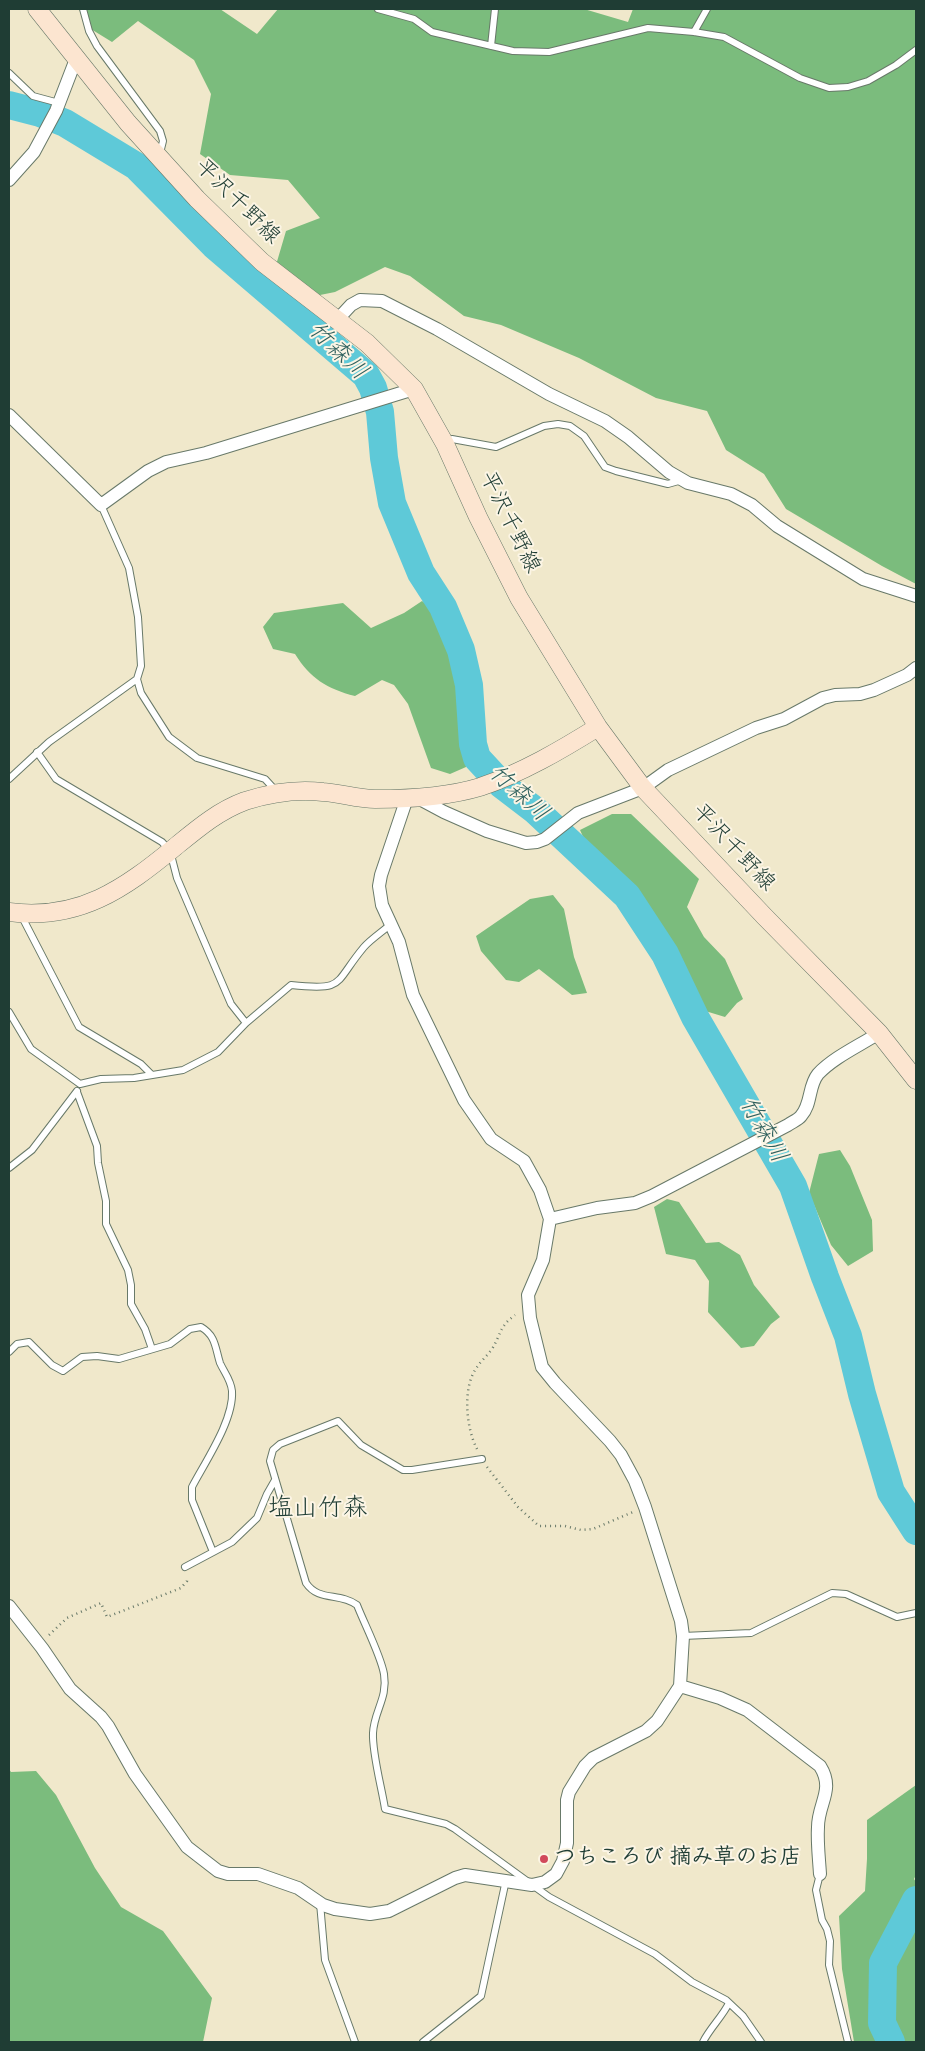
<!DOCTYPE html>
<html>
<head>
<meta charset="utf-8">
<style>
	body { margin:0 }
	#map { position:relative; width:925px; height:2051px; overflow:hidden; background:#f0e8cb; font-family:"Indie Flower",sans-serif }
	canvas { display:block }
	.frame { position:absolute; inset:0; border:10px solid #1f3d34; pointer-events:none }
</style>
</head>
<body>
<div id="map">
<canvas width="925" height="2051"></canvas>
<div class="frame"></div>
</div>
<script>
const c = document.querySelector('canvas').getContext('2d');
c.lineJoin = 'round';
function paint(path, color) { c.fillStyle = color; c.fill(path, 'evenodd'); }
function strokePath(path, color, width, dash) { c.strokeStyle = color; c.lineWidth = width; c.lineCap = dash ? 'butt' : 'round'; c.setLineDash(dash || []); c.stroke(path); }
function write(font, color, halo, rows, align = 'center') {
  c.font = font + ' "Indie Flower","Klee One",sans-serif'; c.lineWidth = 4; c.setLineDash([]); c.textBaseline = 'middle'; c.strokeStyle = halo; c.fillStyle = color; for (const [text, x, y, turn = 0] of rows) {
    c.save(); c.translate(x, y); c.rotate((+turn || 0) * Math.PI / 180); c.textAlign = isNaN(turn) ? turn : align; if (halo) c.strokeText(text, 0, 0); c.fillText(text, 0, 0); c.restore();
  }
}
paint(new Path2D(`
	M79,9H220L257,34L278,9H584L628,22L633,9H916V584L882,566L786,509L764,474L726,450L707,411L656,398L579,358L501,325L464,316L410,276L385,267L335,292L310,297L276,265L286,231L320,218L288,180L230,175L200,154L211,94L194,60L138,21L112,42L86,26Z
	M422,601L436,611L453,655L462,693L466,767L450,774L431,768L408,704L394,685L382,680L355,696C327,689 310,678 295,654L273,649L263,627L274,613L343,603L371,628L404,613Z
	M612,814H631L699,879L687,907L704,937L725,959L743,999L737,1003L725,1017L702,1010L657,931L615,872L591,854L580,830Z
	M553,895L564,909L574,957L587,993L572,995L539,969L519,982L506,980L481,951L476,936L530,899Z
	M840,1150L850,1166L872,1220L873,1251L848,1266L831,1245L809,1193L819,1154Z
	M667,1199L679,1202L706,1243L719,1242L740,1255L754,1285L780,1317L771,1324L754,1346L741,1348L708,1312L709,1281L695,1260L666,1254L654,1207Z
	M9,1769L11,1772L36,1771L56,1795L95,1868L121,1907L163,1931L212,1998L203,2042H9Z
	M916,1785V1875L914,1879L916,1882V2042H854L842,1969L839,1916L865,1891L867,1859V1820Z`), '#7bbc7d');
strokePath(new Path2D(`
	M9,105L40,113L65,123L136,166L214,245L366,375L373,388L380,412L384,458L392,503L421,573L443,607L461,650L469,685L473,744L477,758L502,785L536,811L627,896L665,954L695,1017L793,1186L825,1277L848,1336L862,1394L891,1492L916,1531
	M891,2042L882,2023L883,1963L916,1900`), '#5ec9d8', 28);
const lane = new Path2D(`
	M83,9L89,31L97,46L160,131L163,141L160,153
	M378,9L414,19L432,32L513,51L549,52L648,28L694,32L724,37L800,78L829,88L848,87L868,81L896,65L916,50
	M694,32L707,9
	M491,46L495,9
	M9,73L33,96L59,103
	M446,443L452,439L496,447L544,426L558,424L570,426L584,436L605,467L616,471L668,484L682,480
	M101,505L129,568L138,617L141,666L137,679L141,693L169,737L197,758L265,779L276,791
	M37,752L56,779L162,842L170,851L177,878L231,1004L246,1023
	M9,779L49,742L137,679
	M21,915L79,1027L141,1064L152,1075
	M9,1012L31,1049L80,1084L101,1079L134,1078L183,1070L218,1052L246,1023L291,985C346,991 333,984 364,947C371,939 382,932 391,924
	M77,1092L97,1146L98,1163L106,1201V1224L128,1270L131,1285V1304L145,1329L152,1349
	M9,1168L32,1150L77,1091
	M9,1352L17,1344L29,1342L52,1365L63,1371L82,1357L97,1356L119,1359L170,1344L190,1329L201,1327C216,1336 215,1347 220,1363C224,1372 231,1380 232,1391C234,1420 205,1462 192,1487V1500L213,1552
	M482,1459L412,1470H403L361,1445L338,1421L280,1444L273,1450L270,1461L306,1583C319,1602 339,1592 357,1605C364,1623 381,1656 384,1674C388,1698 374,1711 373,1733C372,1753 382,1789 385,1809L446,1824L455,1829L549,1897L655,1954L692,1982L726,2000L743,2016L761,2042
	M185,1567L232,1542L257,1518L267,1494L275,1480
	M683,1636L751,1633L832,1593L846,1594L897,1617L916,1613
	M820,1874L816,1890L822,1920L827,1929L830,1941L829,1965L848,2042
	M320,1903L325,1960L355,2042
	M423,2042L481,1996L506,1880
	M703,2042C710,2028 722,2017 729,2003`);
const street = new Path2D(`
	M9,180L34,152L56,111L76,59
	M338,319L351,305L360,300L382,301L437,329L549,394L605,421L628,437L669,472L688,483L731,494L752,505L777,526L863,579L916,596
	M9,415L101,505L148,471L166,462L206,453L414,389
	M416,797L444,812L487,831L526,843L537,842L545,839L578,813L643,788L668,770L756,728L784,719L823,698L835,695L860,694L874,690L907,675L916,668
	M550,1219L597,1208L635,1203L652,1196L788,1125C792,1122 798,1120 801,1116C812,1104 808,1086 818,1074C834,1057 859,1046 879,1033
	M9,1606L42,1648L70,1689L101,1717L108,1726L135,1774L187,1847L218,1871L228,1874H258L298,1888L323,1905L335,1909L370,1914L389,1911L455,1878L465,1875L532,1885L545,1882L556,1874L563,1861L567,1843V1800L569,1792L585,1766L593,1758L646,1731L657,1721L680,1686L683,1636L681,1621L645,1507L635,1481L621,1455L610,1441L555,1383L542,1367L530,1318L528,1295L543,1260L550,1219L540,1190L524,1161L491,1139L464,1100L413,995L399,942L382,905L379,886L381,875L407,798
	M680,1686L720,1698L747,1710L820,1766C835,1790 818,1803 818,1827C817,1842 819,1858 820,1874`);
const secondary = new Path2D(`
	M37,9L128,123L197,199L262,262L367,343L414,389L445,444L478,517L519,598L598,727L643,788L765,917L879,1033L916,1080
	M9,912C79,921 124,889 175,847C197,829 218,811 245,801C270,793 296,789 323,792C340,793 358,799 375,799C410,799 447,797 480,787C522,773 561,750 598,727`);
strokePath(lane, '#687969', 8);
strokePath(street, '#687969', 14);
strokePath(secondary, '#687969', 19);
strokePath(new Path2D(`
	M477,1449C466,1428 462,1387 477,1367C481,1361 487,1356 492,1349C502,1333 498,1328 515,1315
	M487,1467L518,1507L539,1526H565L581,1530L593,1529L633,1512
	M49,1635L67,1618L101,1603L107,1617L181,1588L187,1581V1578`), '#687969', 2.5, [1, 4]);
strokePath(lane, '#fff', 6);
strokePath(street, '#fff', 12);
strokePath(secondary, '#fce5d0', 18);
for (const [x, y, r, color] of [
	[544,1859,5,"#d1495b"]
]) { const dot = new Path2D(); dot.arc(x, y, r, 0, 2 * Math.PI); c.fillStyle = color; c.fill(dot); strokePath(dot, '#fcf5e5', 2); }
write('22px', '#1f3d34', '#fcf5e5', [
	["平沢千野線",236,203,45],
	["平沢千野線",508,523,64],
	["平沢千野線",732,849,47]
]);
write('bold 22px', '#1f3d34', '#fcf5e5', [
	["つちころび 摘み草のお店",554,1859]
], 'left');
write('italic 24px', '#2f605d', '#fcf5e5', [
	["竹森川",336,353,44],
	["竹森川",517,795,42],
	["竹森川",761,1131,60]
]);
write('25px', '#1f3d34', '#fcf5e5', [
	["塩山竹森",318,1511]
]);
</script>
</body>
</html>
